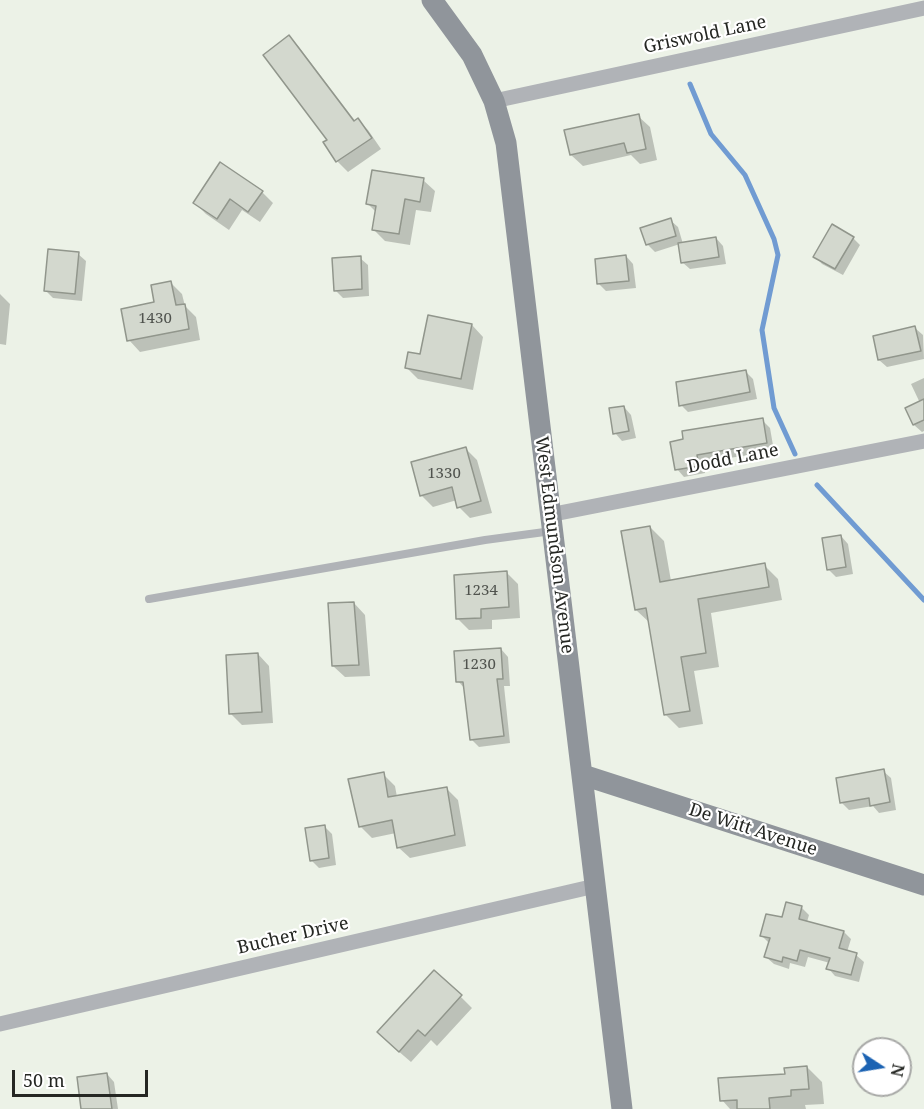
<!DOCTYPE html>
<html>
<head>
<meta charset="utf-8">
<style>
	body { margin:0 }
	#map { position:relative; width:924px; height:1109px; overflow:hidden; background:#ecf2e7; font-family:"Noto Serif",serif }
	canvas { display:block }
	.north { position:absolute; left:852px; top:1037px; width:60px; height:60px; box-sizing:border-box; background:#fff; border:2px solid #a8a9a7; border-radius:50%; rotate:102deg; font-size:16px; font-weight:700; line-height:24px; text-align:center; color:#252723 }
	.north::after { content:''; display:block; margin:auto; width:21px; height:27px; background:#1c63b3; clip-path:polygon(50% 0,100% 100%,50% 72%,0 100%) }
	.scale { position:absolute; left:12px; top:1070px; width:136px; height:27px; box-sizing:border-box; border:3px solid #252723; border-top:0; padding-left:8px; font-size:18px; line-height:21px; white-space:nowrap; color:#252723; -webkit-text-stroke:4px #fff; paint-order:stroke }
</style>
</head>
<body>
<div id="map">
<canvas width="924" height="1109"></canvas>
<div class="north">N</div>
<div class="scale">50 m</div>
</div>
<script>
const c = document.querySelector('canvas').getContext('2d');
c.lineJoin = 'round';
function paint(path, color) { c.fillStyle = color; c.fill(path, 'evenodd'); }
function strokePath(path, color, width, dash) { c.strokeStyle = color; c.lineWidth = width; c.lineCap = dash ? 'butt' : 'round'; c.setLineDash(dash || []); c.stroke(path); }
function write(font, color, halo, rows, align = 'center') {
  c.font = font + ' "Noto Serif",serif'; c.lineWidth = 4.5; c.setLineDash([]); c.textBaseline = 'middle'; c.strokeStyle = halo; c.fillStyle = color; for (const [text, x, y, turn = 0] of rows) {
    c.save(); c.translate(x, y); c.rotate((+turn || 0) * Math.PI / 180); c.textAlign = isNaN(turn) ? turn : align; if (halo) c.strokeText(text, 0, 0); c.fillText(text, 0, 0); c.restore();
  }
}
paint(new Path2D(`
	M289,37L299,47L356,122L358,120L368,130L381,149L348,172L337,161L325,142L329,140Z
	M638,116L650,127L657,160L640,164L631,155L583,166L571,155Z
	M423,180L435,191L431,212L416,210L410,245L385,241L373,229L376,212L368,204Z
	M262,192L273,203L260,222L242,210L229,230L206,214L195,203Z
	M670,220L678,227L683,244L716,238L723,246L726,264L690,269L682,262L680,244L655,252L647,244Z
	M853,238L860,245L843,275L822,264L815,256Z
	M78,254L86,261L82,301L53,298L45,290Z
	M626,256L633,264L636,288L606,291L599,284Z
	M360,258L368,265L369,296L343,298L335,290Z
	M171,283L182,294L185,306L196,317L200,340L140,352L129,340Z
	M0,294L10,304L6,345L0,344Z
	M472,325L483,337L473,390L418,379L406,367Z
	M915,328L923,335L924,359L887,367L879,360Z
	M746,372L753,379L757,399L688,412L681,405Z
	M924,378V431L922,432L914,425L907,409L920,403L911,384Z
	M624,407L631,415L636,438L622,441L615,433Z
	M762,420L770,428L774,451L704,462L705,473L684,477L677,469L672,443Z
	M465,448L477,460L492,513L470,518L459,507L457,500L433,507L421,495Z
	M650,527L664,541L671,581L764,565L778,579L782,600L711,613L719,667L694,671L703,724L679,728L665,714L650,623L636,610Z
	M841,536L848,544L853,574L836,577L828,569Z
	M507,573L518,584L520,618L492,620V629L469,630L458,619Z
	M354,603L365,615L370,676L345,677L333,666Z
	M501,649L508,657L510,686H504L510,743L479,747L471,739L465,689L458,681Z
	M258,654L269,666L273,723L242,725L231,714Z
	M883,771L891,778L896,810L879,813L873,806L849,810L842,803Z
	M383,774L395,786L397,797L446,788L458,800L466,846L410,858L398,847L396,833L372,838L360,826Z
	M325,827L332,834L336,865L319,868L311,860Z
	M802,908L809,915L807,922L844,932L851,939L847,952L856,955L864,962L859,982L835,976L828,968L830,963L808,957L805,967L790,963L789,969L774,964L766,957L770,944L761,935Z
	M460,996L472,1008L437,1046L431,1040L411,1062L390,1044Z
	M807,1067L822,1082L824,1104L805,1105L806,1109H730L722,1100Z
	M107,1074L114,1082L118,1109H83Z`), '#0003');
strokePath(new Path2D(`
	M690,84L711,134L745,175L774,239L778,255L762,330L774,408L795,454
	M817,485L924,600`), '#709bd2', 5);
const building = new Path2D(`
	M289,35L354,121L358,118L372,138L336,162L323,142L327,140L263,55Z
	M639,114L646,149L627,153L624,143L570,155L564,130Z
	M220,162L263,191L248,212L230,199L217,219L193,203Z
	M372,170L424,178L420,202L405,199L399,234L372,230L376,206L366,204Z
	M671,218L676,236L646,245L640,228Z
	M832,224L854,237L835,269L813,257Z
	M716,237L719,257L681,263L678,243Z
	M48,249L79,252L75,294L44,291Z
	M626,255L629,281L597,284L595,259Z
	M361,256L362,289L334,291L332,258Z
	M171,281L176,305L185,304L189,329L127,341L121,309L154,302L151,285Z
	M428,315L472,324L461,379L405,368L408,352L420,354Z
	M915,326L921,351L878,360L873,336Z
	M746,370L750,392L679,406L676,382Z
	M924,399V420L913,425L905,408Z
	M624,406L629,431L613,434L609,408Z
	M763,418L767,443L697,455L699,466L675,470L670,442L683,439L682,431Z
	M466,447L481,501L457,508L452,487L420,496L411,462Z
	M650,526L660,582L765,563L769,587L698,599L706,653L681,657L690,711L664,715L646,608L635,610L621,531Z
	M841,535L846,567L827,570L822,538Z
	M507,571L509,607L481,609V618L456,619L454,575Z
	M354,602L359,665L332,666L328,603Z
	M501,648L503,679H497L504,736L470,740L463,682H456L454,651Z
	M258,653L262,712L229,714L226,655Z
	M884,769L890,802L870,806L869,798L840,803L836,778Z
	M384,772L388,797L447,787L455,835L397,848L392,820L359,827L348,779Z
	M325,825L329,858L310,861L305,828Z
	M786,902L802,906L799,919L844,931L839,948L857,953L851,975L826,969L830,958L800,950L797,961L783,957L782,962L764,957L770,938L760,936L766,914L782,917Z
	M434,970L462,995L425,1036L418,1030L399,1052L377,1032Z
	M807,1066L809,1089L791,1090V1096L769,1098L770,1109H737V1100L720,1101L718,1078L785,1074L784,1068Z
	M107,1073L112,1109H81L77,1077Z`);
paint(building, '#d3d8ce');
strokePath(building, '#91968c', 1.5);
strokePath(new Path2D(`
	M149,599L485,540L552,531`), '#b0b3b7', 8);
strokePath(new Path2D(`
	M494,101L924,8
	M549,515L924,441
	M0,1024L595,886`), '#b0b3b7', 15);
strokePath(new Path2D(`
	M432,0L472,55L494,101L506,143L622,1109
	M583,775L924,885`), '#90959b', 21);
write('15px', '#50534e', null, [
	["1430",155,319],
	["1330",444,474],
	["1234",481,591],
	["1230",479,665]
]);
write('18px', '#252723', '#fff', [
	["Griswold Lane",705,35,-12],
	["Dodd Lane",733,459,-11],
	["West Edmundson Avenue",554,545,83],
	["De Witt Avenue",753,830,18],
	["Bucher Drive",293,936,-13]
]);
</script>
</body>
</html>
